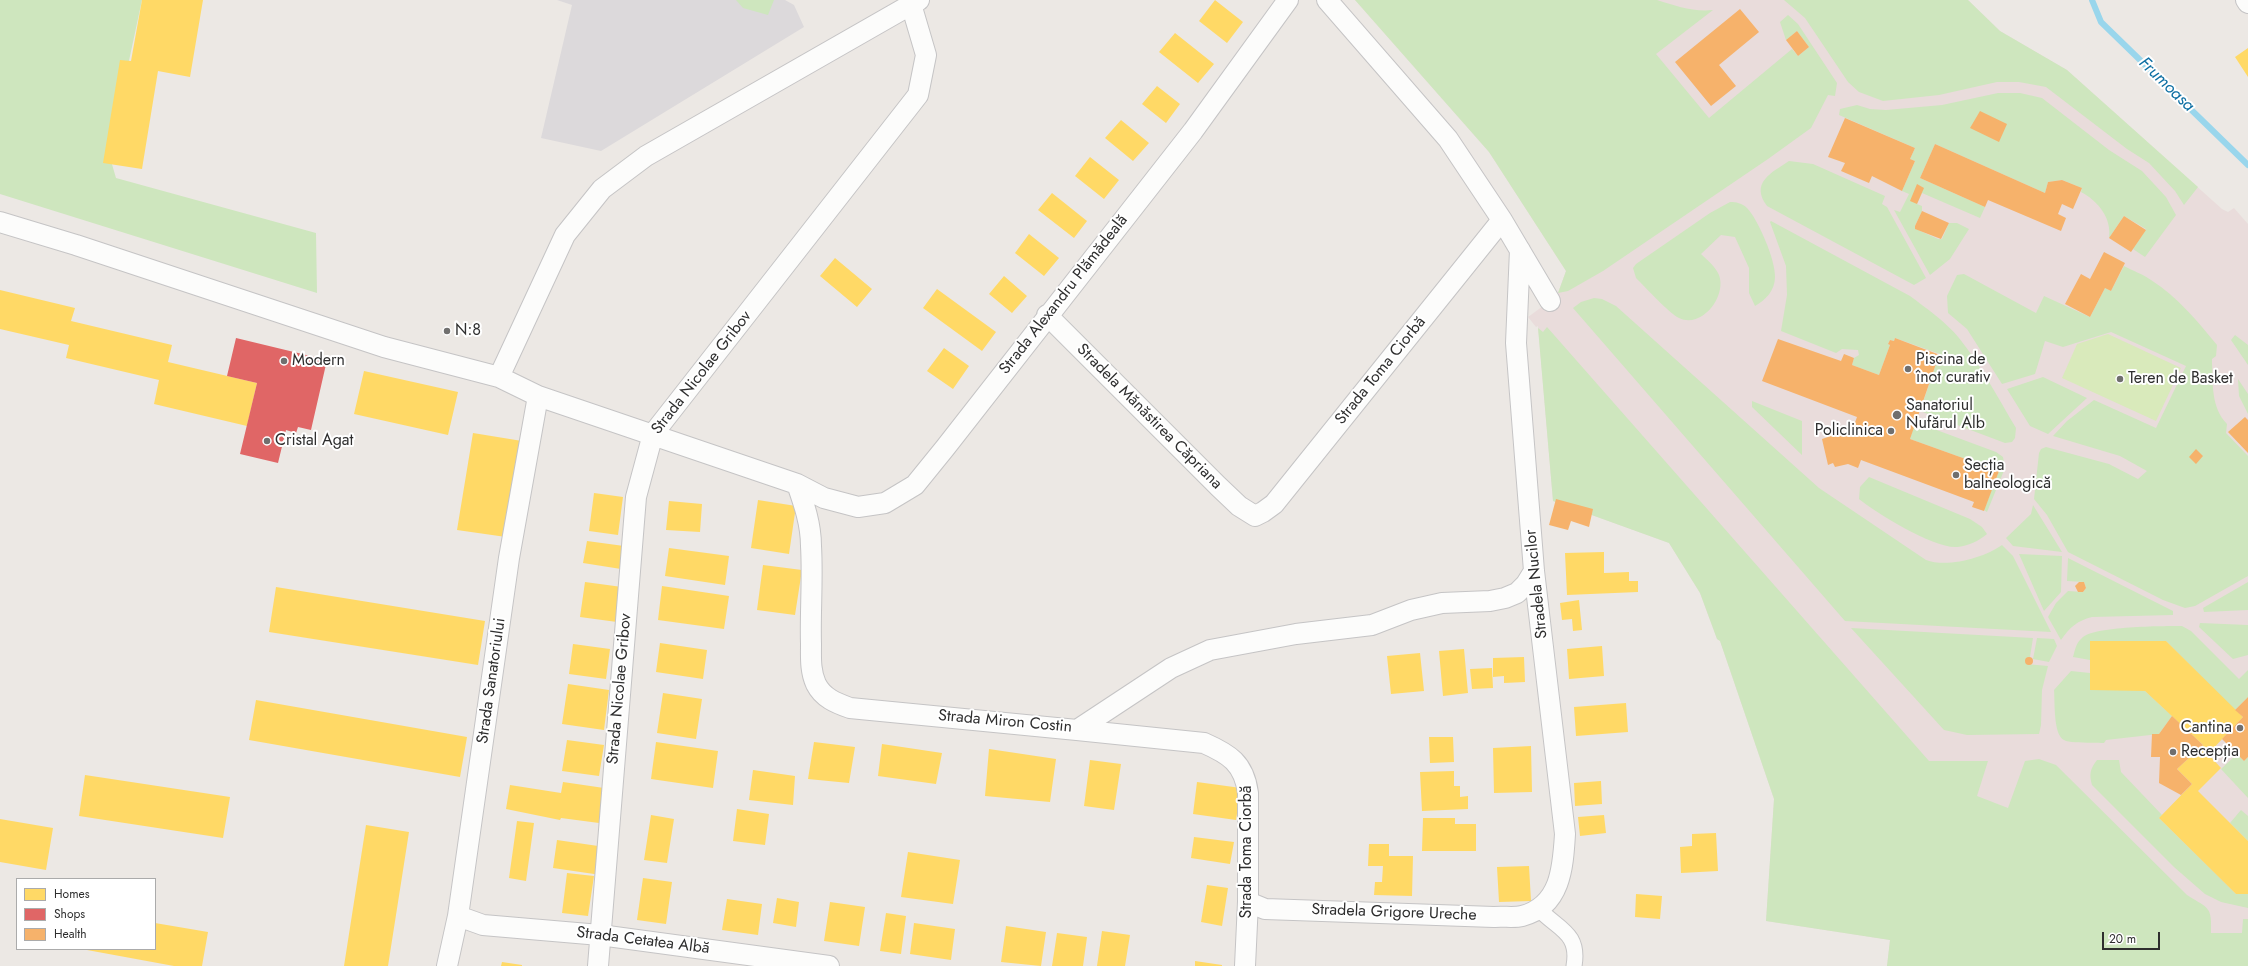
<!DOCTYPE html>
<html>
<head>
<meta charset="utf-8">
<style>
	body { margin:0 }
	#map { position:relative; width:2248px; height:966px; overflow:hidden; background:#ece8e4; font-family:Jost,sans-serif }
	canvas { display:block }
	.legend { position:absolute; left:16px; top:878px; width:140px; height:72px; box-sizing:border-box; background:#fff; border:1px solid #ababab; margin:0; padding:5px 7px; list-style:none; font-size:12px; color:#2e2e2e }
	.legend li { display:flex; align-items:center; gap:8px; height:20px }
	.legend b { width:20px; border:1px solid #ababab }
	.scale { position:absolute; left:2102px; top:932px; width:58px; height:18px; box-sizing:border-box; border:2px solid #2e2e2e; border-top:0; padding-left:5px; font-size:12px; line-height:14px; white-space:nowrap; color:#2e2e2e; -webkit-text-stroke:3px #fff; paint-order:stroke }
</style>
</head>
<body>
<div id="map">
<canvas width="2248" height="966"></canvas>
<ul class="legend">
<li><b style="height:11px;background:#ffd966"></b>Homes</li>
<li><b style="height:11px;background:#e06666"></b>Shops</li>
<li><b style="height:11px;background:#f6b26b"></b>Health</li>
</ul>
<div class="scale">20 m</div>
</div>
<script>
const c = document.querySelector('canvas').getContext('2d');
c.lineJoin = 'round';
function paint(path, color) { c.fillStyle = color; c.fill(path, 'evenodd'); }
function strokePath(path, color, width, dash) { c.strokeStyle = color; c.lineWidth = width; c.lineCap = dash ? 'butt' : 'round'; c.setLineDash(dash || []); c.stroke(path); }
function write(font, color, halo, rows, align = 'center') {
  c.font = font + ' Jost,sans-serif'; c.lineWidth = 4; c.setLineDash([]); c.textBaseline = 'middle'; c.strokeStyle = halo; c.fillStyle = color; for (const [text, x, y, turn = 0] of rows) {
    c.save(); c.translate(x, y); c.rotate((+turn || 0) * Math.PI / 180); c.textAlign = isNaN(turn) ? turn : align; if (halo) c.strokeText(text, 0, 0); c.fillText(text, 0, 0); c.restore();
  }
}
paint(new Path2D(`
	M557,0H785L794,5L804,27L601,151L541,138L572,5Z`), '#dcd9db');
paint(new Path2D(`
	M1355,0H1968L2000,31L2067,70L2222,209L2228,212L2234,208L2248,224V966H1887L1890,940L1766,921L1774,799L1720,641L1717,639L1700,593L1669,543L1553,501L1538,326L1536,327L1528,317L1550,301L1558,293L1566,271L1489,152Z`), '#e9dcdb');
paint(new Path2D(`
	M0,0H142L109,154L116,178L316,233L317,293L0,194Z
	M736,0H774L768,15L743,8Z
	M1355,0H1657C1676,6 1693,12 1713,10L1656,54L1709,118L1792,49L1798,56L1809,47L1797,31L1786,40L1780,22L1788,15L1798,24L1837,83L1835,96L1828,95L1811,128L1768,159L1603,271L1568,291L1558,293L1566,271L1489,152Z
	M1784,0H1968L2000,31L2067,70L2198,187L2184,205L2175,191L2149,163L2127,149L2046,87L2019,82H1997L1939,95L1883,101L1859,92L1848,82L1805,18Z
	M1998,93H2020L2042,98L2109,150L2142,171L2166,197L2176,215L2145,257L2133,249L2146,229L2124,216L2109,238C2112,218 2098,201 2081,192L2082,188L2062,180L2048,182L2045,193L1935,144L1920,178L1985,207L1980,218L1922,193L1917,204L1922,206V211L1915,226L1916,229L1938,239H1942L1949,223H1957L1969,229L1950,259L1930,275L1894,210L1900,212L1909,194L1902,191L1915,161L1910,159L1915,148L1839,115L1840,109L1857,105L1870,109L1886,110L1942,105Z
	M1789,161L1813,164L1885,196L1882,204L1887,207L1926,278L1914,285L1767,206C1750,183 1771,173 1789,161Z
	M1730,202C1736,202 1742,203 1747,208C1758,219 1776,261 1775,277C1775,290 1766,300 1755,306L1749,293V268L1735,237L1721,235L1701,254C1708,261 1715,266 1719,275C1727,296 1702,329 1679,318C1670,314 1644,286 1636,278L1633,268L1636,264L1710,213Z
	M1771,221L1910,296C1926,308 1946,322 1959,338C1981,365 1998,398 2016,428L2015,438L2012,442L2005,443L1920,411L1937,361L1941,362L1942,358L1939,357L1940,354L1895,338L1894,341L1890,340L1888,344L1890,345L1879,375L1852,365L1854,358L1859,355L1858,350L1842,349L1836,353L1781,331L1787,295L1786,266L1770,222Z
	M2124,266C2133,271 2143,274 2151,280C2178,297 2197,321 2217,345L2216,356L2212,359V362C2213,385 2211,407 2227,424L2226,433L2248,456V576L2195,606L2185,608L2163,600L2068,552L2047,515L2034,499L2039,453L2041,449L2046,447L2109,464L2138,479L2147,471L2120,456L2053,436L2067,421L2094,400L2156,428L2186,366L2111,332L2063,347L2045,341L2035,374L2002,384L1967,329L1948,313L1947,296L1957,275L1964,274L2036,313L2044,296L2090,317L2105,288L2111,291Z
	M1594,298L1602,299L1616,306L1819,488L1926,560C1947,568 1984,558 2002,545L2013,556L2051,632L1845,621L1573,308L1581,302Z
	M1547,327L1929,761H1988L1977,796L2008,808L2025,761L2039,759L2056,765L2187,895C2209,909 2212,906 2211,933H2242L2243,919H2248V966H1887L1890,940L1766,921L1774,799L1720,641L1717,639L1700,593L1669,543L1553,501L1538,328L1543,332Z
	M2235,335L2248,345V365L2231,340Z
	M2043,377L2087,398L2048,434L2030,426L2007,389Z
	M2238,379L2248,394V414L2239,396Z
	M1752,401L1802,421V455L1752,407Z
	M1915,422L1996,452L2003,457L2005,468L1987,512L1984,510L1999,471L1910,439Z
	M1869,477L1970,519L1982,527L1987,534C1979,541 1968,546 1957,547C1935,549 1876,513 1859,499L1860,487Z
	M2033,505L2062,552L2013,546L2006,538L2031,514Z
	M2019,554L2062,556L2061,592L2044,611Z
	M2068,558L2173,611V615L2092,617C2077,621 2070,627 2061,640L2048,617L2056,603L2068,591L2083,592L2086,588L2084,582L2067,581Z
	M2248,582V610L2204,612L2203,608Z
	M2200,623L2248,625V655L2233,659L2199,627Z
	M2182,626L2191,631L2239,679L2248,670V697L2235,710L2166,641H2090V660L2073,657C2075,650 2076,643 2082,638C2092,626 2165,626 2182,626Z
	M1851,628L2033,638L2030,657L2026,658V664L2048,666L2042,690L2041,725L2039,734L1967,735L1944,730Z
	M2037,638L2054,639L2057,646L2049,662L2033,659Z
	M2071,671L2090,673L2145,691L2172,716L2159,734L2106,740L2104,743C2095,742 2071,744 2064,740C2053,735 2055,701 2054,690Z
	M2237,754L2244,761L2248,757V798L2221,769Z
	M2097,760H2119L2121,772L2162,815L2159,818L2236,894H2248V908L2221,902L2205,894L2174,867L2092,785C2089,774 2090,769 2097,760Z
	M2241,810L2248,816V841L2230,823Z`), '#cee6be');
paint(new Path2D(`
	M2108,334L2181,368L2156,421L2062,378L2077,344Z`), '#d9eabb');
paint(new Path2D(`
	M142,0H203L190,77L158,71L142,169L103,163L120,60L131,61Z
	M1215,0L1243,22L1227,43L1199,21Z
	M1175,33L1214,64L1198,83L1159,52Z
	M2248,48V77L2235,57Z
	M1157,86L1180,104L1166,123L1142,104Z
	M1121,120L1149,143L1133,161L1105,138Z
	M1090,157L1119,180L1104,199L1075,176Z
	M1052,193L1087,221L1074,238L1038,210Z
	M1029,234L1059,258L1044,276L1015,253Z
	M835,258L872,289L857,307L820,276Z
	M1004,276L1027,296L1012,313L989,294Z
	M937,289L996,332L982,351L923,308Z
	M0,290L75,308L71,321L172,345L168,362L257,383L247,426L154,404L159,380L66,358L69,345L0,329Z
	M944,348L969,366L953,389L927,371Z
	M364,371L458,392L448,435L354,414Z
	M473,433L522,441L506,537L457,530Z
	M594,493L623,497L618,535L589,531Z
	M758,500L796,506L789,554L751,548Z
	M669,501L702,504L700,532L666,530Z
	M587,541L624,546L621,569L583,563Z
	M669,548L729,556L725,585L665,576Z
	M1604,552V573L1629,572V581H1638V592L1567,595L1565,553Z
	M763,565L802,570L795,615L757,610Z
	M585,582L622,587L617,622L580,617Z
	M662,586L729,596L724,629L658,620Z
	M276,587L485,621L478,665L269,632Z
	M1579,600L1582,630L1573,631L1572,619L1562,620L1560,603Z
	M2090,641H2166L2243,717L2208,754L2221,768L2198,791L2248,841V894H2236L2159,818L2192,784L2177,769L2203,745L2145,691L2090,690Z
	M660,643L707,650L703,679L656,672Z
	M573,644L610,649L606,679L569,674Z
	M1602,646L1604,676L1569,679L1567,649Z
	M1464,649L1468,693L1443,696L1439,651Z
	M1420,653L1424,691L1391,694L1387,656Z
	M1524,657L1525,682L1504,683V676L1493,677V658Z
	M1492,668L1493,688L1472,689L1470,669Z
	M568,684L609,690L604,730L562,724Z
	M663,693L702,699L696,739L657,733Z
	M256,700L467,737L460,777L249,740Z
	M1626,703L1628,732L1576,736L1574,707Z
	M1429,737H1453L1454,762L1430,763Z
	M567,740L604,745L599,776L562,771Z
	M656,742L718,751L713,788L651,779Z
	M814,742L855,747L849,783L808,779Z
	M882,744L942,753L936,784L878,776Z
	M1531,746L1532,792L1494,793L1493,748Z
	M989,749L1056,759L1050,802L985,796Z
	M1090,760L1121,764L1114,810L1084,806Z
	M753,770L795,776L793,805L749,800Z
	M1454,771V786H1460V797L1468,796V809L1422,811L1420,772Z
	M85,775L230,797L223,838L79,816Z
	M1601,781L1602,804L1575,806L1574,783Z
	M563,782L604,788L599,823L561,818L560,820L506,809L510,785L561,793Z
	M1197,782L1241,788L1236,820L1193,814Z
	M737,809L769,814L765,845L733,841Z
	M651,815L674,819L667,863L644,860Z
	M1604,815L1606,833L1580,836L1578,817Z
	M1423,818H1455V824H1476V851H1422Z
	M0,819L53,828L46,870L0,862Z
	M517,821L534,823L526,881L509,878Z
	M366,825L409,832L388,966H344Z
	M1716,833L1718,871L1681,873L1680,847L1692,846V834Z
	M1194,837L1234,842L1230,864L1191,858Z
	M557,840L605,847L601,875L553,868Z
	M1369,844H1389V856H1413L1412,896L1374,895L1375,882H1382L1383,866H1368Z
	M908,852L960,860L953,904L901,897Z
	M1529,866L1531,901L1499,902L1497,867Z
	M567,873L594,876L588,916L562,913Z
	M643,878L672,882L666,924L637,920Z
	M1207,885L1228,888L1222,926L1201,922Z
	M1636,894L1662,896L1660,919L1635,917Z
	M777,898L799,902L796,927L773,923Z
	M727,899L762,904L758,935L722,930Z
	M830,902L865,907L859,946L824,941Z
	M886,913L906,916L901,954L880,951Z
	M155,923L208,932L202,966H174L87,950L155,949Z
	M914,923L955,929L951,960L910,954Z
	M1006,926L1046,932L1041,966L1001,962Z
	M1102,931L1130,935L1125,966H1097Z
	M1057,933L1087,937L1083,966H1052Z
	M1195,961L1222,965V966H1195Z
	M502,962L522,965V966H501Z`), '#ffd966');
paint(new Path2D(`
	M236,338L327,360L311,430L298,427L296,433L286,430L278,463L240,454L257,383L227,376Z`), '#e06666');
paint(new Path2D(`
	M1740,9L1759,32L1719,65L1736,86L1711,106L1675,62Z
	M1797,31L1809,47L1798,56L1786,40Z
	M1980,111L2007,124L1999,142L1970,128Z
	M1845,118L1915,148L1910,159L1915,161L1902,191L1872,176L1869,183L1841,171L1845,163L1828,157Z
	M1935,144L2045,193L2048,182L2062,180L2082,188L2073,209L2062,204L2058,214L2066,218L2061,231L1988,200L1985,207L1920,178Z
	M1917,184L1924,188L1917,204L1910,201Z
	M1922,211L1949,223L1941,239L1915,229V226Z
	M2124,216L2146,230L2131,252L2109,238Z
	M2104,252L2125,263L2111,291L2105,288L2090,317L2065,304L2081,274L2090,279Z
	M1895,338L1940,355L1939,357L1942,358L1941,362L1937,361L1910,439L1999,471L1984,511L1972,507L1974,502L1861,460L1858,468L1848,464L1835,467L1833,463L1828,465L1822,439L1828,437V434L1852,431L1857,417L1762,381L1778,339L1841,361L1844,354L1854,358L1852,365L1879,375L1890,345L1888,344L1890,340L1894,341Z
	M2245,417L2248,420V453L2228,432Z
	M2196,449L2203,456L2196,464L2189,457Z
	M1556,499L1593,509L1589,527L1571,521L1568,530L1549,525Z
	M2079,582H2084L2086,588L2083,592H2078L2075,586Z
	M2025 661a4 4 0 1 1 8 0a4 4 0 1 1-8 0Z
	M2248,697V757L2244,761L2222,739L2243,717L2235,710Z
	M2172,716L2203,745L2177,769L2192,784L2181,795L2159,783L2160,757H2151L2152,734H2159Z`), '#f6b26b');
strokePath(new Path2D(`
	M2092,0L2101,22L2248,165`), '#99d6ec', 6);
const pedestrian = new Path2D(`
	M1539,909C1557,929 1580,932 1574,966`);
const minor = new Path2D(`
	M1327,0L1448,139L1502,220L1550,301
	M2246,0L2248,3
	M0,222L76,245L384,347L499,377L565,235L602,189L646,156L919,0
	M1047,315L1218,486L1239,506L1255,516L1263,512L1274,504L1502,220
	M499,377L538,396L797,484L824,498L858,507L885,503L915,485L945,448L1193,131L1288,0
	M797,484C804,504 811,524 811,546C813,579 810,612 811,644C811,657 810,671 816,684C823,698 836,703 850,708L1077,730L1171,668L1210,650L1296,634L1372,625L1411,610L1442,603L1490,601L1505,598L1517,593L1526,584L1534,571
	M1077,730L1204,743C1229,754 1244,763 1248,793V902L1245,966
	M1248,902L1265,909L1494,917C1503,916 1514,918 1522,916C1561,906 1563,867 1565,834L1534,571L1516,343L1520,250
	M458,916L483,925L600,935L829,966
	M447,966L458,916L509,558L538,396
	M598,966L636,497L653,434L918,95L926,55L911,4`);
strokePath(pedestrian, '#c5c4c5', 17);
strokePath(minor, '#c5c4c5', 22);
strokePath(pedestrian, '#fcfcfb', 15);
strokePath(minor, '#fcfcfb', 20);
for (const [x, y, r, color] of [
	[447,331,4,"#706f6e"],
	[284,361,4,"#706f6e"],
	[1908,369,4,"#706f6e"],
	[2120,379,4,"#706f6e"],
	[1897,415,5,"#706f6e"],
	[1891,431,4,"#706f6e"],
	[267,441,4,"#706f6e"],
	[1956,475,4,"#706f6e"],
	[2240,728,4,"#706f6e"],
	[2173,752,4,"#706f6e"]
]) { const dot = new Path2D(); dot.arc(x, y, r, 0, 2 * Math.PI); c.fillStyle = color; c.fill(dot); strokePath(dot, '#fff', 1.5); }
write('16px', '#2e2e2e', '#fff', [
	["Strada Alexandru Plămădeală",1064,295,-52],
	["Strada Toma Ciorbă",1381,371,-51],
	["Strada Nicolae Gribov",702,373,-52],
	["Stradela Mănăstirea Căpriana",1149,417,45],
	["Stradela Nucilor",1537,584,-96],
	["Strada Sanatoriului",492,681,-82],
	["Strada Nicolae Gribov",620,689,-85],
	["Strada Miron Costin",1005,722,5],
	["Strada Toma Ciorbă",1247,852,-90],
	["Stradela Grigore Ureche",1394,913,2],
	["Strada Cetatea Albă",643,941,7]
]);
write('16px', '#2e2e2e', '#fff', [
	["N:8",455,331],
	["Piscina de",1916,360],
	["înot curativ",1916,378],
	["Modern",292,361],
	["Teren de Basket",2128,379],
	["Sanatoriul",1906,406],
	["Nufărul Alb",1906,424],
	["Policlinica",1883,431,"right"],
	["Cristal Agat",275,441],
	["Secția",1964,466],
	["balneologică",1964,484],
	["Cantina",2232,728,"right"],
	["Recepția",2181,752]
], 'left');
write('italic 17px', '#0d6fa3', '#fff', [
	["Frumoasa",2166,85,44]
]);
</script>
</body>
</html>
